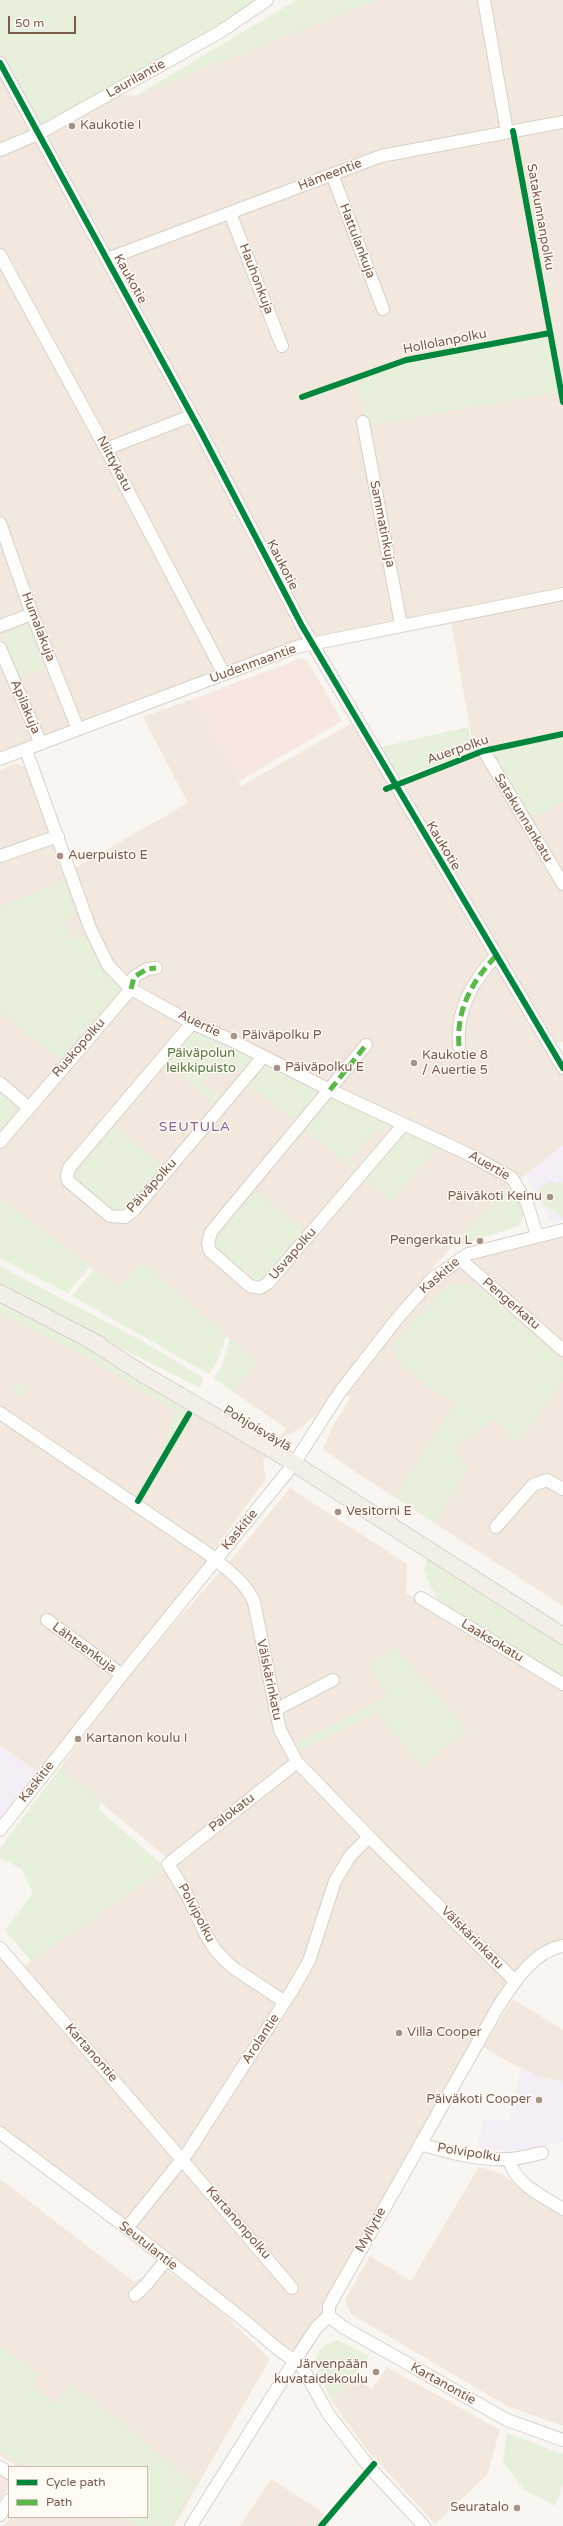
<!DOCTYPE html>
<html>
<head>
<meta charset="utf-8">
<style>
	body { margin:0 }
	#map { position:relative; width:563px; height:2526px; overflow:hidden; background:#f9f5f0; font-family:"Varela Round",sans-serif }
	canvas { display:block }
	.legend { position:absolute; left:8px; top:2466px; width:140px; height:52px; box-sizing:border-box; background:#fffaf3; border:1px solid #cabbb1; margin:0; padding:5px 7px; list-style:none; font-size:12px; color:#7a5c4d }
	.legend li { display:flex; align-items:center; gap:8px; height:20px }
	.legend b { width:20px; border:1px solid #cabbb1 }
	.scale { position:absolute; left:8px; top:16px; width:68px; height:18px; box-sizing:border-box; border:2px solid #7a5c4d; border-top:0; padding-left:5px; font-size:12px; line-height:14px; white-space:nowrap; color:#7a5c4d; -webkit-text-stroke:3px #fffaf3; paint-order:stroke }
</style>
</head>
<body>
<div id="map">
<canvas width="563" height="2526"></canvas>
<ul class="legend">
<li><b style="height:5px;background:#00873e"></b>Cycle path</li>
<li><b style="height:5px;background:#58b947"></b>Path</li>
</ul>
<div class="scale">50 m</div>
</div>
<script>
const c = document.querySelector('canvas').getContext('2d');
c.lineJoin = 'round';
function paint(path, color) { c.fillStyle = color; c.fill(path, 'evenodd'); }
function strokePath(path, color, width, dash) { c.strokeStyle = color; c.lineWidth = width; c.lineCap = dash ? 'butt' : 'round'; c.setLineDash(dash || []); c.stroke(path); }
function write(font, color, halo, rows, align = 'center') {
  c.font = font + ' "Varela Round",sans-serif'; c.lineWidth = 3; c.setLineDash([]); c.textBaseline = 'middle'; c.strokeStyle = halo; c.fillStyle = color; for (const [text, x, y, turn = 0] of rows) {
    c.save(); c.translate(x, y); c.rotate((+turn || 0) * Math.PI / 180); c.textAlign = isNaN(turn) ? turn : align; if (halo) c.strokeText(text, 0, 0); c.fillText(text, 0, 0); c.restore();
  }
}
paint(new Path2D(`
	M377,0H563V1042L557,1043L487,935L563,1068V1145L526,1175L510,1183L427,1274L433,1279L460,1259L563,1235V1606L351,1469L323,1449L334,1424L351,1397L340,1393L303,1426L278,1441L286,1428L233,1392L257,1362L143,1263L118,1288L3,1200L0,1202V770L16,763L26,767L63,875L188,803L143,717L190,700L241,786L356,721L394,785L475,756L450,616L334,640L0,759V62L110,93L135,96Z
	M0,1302L273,1450L263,1461L266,1479L200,1569L37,1772L0,1745Z
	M290,1488L407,1564L406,1593L563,1689V1946L523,1972L329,2306L295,2360L0,2133V1957L17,1975L31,1961L173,1863L60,1768L126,1678L235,1555Z
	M513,1999L563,2030V2081L536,2077L483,2047Z
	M479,2167L498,2172L563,2217V2426L507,2406L351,2314L345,2300L370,2256L411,2281Z
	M0,2179L133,2281L166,2270L209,2300L270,2359L174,2526H4L10,2517H147V2467H18L0,2456Z
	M387,2367L500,2430L487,2475L435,2524L368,2451L332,2402L353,2376L372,2389Z
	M271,2479L325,2514L317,2526H240Z`), '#f2e8de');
paint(new Path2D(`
	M301,658L308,661L342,721L238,782L190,700Z
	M0,2473L9,2479V2487L0,2501Z`), '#f6e8e1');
paint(new Path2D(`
	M563,1145V1220L556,1222L549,1219L526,1175Z
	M0,1746L37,1772L0,1818Z
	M521,2067L536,2076L563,2081V2142L509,2152L477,2147L484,2119L510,2121Z`), '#f6eef6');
paint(new Path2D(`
	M0,0H267L38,134L0,63Z
	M297,0H377L135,96Z
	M547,337L558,392L366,426L358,381L407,363Z
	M28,625L45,668L19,678L3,635Z
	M468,727L474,751L395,780L377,748Z
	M563,737V801L529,821L488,753Z
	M65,880L75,913L64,919L71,938L87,936L103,968L121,987L60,1060L0,1012V907Z
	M196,1029L255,1059L241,1073L235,1068L226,1078L214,1070L202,1082L221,1099L214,1105L167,1063Z
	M265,1064L319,1087L322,1094L296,1122L247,1084Z
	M0,1091C23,1110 16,1114 0,1134Z
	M332,1094L391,1121L383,1134L376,1130L350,1160L355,1164L352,1169L305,1129Z
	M116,1126L164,1167L125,1210L118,1214L111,1212L114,1207L111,1205L107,1211L76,1181V1173Z
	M405,1127L440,1146L391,1201L362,1178Z
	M552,1181L556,1184L561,1181L563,1184V1217L546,1207L537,1190Z
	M510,1183L524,1214L519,1226L451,1248Z
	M254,1190L304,1229L262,1280H254L252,1273L248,1270L244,1274L218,1253L215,1242Z
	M2,1199L90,1266L68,1293L0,1258V1202Z
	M143,1262L226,1335L217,1362L209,1374L72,1296L94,1269L118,1287Z
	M0,1266L144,1342L199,1375L203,1379L200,1388L0,1287Z
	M468,1283L488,1294L563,1362V1381L517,1444L494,1419L453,1447L468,1469L434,1522L395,1497L456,1403C432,1389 400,1372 392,1344L446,1287Z
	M0,1301L92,1349L188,1408L162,1455L163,1448L176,1412L100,1365L0,1313Z
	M230,1338L257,1362L233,1392L214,1378L222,1365Z
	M18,1382L25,1385L29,1391L22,1396H18L12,1385Z
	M427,1558L563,1644V1681L441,1608L424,1571Z
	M396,1648L467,1729L422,1767L378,1713L301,1750L297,1743L388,1697L370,1663Z
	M60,1768L101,1800L99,1810L166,1868L31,1961L5,1930L33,1893L22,1869L0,1858V1848Z
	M338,2340L369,2356L332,2402L315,2362C317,2350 326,2343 338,2340Z
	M0,2346L40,2375L32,2386L56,2404L70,2384L122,2423L195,2484L171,2526H137L122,2517H147V2467H32L20,2463L0,2452Z
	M507,2433L563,2454V2484L555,2506L524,2490L503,2461Z`), '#e7f0db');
const minor = new Path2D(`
	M484,0L507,132
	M0,63L202,434L302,626L563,1068
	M0,150L38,134L220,32L267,0
	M332,174L383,309
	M230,213L282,346
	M0,255L106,449L224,674
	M107,259L381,156L563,122
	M363,422L401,625
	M106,449L191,416
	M0,523L32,614L78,729
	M0,626L32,614
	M0,648L41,744
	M26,750L90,928L108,965L131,989L192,1023L231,1040L330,1090L466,1153L512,1178L527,1203L537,1235
	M484,751L563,884
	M0,759L296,647L563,594
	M0,856L58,836
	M192,1023L69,1168L67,1175L68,1181L110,1216L125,1217L134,1210L263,1057
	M366,1045L211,1232L208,1243L210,1251L250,1286L260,1288L268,1283L404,1124
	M459,1046C456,1010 472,981 496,956
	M0,1083L28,1107
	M0,1142L131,989L134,977L147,969L156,968
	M460,1259L563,1350
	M0,1413L207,1553C224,1567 246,1582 254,1602L280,1730L297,1762L382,1850L515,1981
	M496,1527L533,1485L547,1480L563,1489
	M421,1598L563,1684
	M47,1620L122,1675
	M275,1710L333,1680
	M0,1830L122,1675L293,1465L340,1392L396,1320L432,1279L468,1254L563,1230
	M0,1948L292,2288
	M285,2002L232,1967L216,1951L206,1935L186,1893L168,1864L297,1762
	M0,2133L127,2228L246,2322L279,2350L301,2365L329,2415L370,2468L424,2526
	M420,2144C447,2152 480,2161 508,2159C520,2159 531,2155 542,2153
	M509,2159C514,2184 543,2196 563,2209
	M127,2228L188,2152L293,1989L309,1961L335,1881L350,1856L369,1837
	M135,2295L145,2286L166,2260
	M329,2316L343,2327L507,2420L563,2440
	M0,2467L9,2473
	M0,2515L9,2500
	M191,2526L295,2360L317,2327L329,2316V2306L498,2007C513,1984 533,1951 563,1946`);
const major = new Path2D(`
	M0,1293L100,1345
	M90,1340L143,1374L273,1450L563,1636`);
strokePath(minor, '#d7d1cb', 14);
strokePath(major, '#dad1cc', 18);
strokePath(minor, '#fefefd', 12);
strokePath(major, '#f3eee8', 16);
strokePath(new Path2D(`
	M131,989L134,977L147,969L156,968
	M459,1046C456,1010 472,981 496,956
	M330,1090L366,1045`), '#58b947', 5, [10, 5]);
strokePath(new Path2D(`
	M0,63L202,434L302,626L563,1068
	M513,131L563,402
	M302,397L406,360L550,333
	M386,789L483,751L563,734
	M138,1501L189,1414
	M321,2526L374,2464`), '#00873e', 6);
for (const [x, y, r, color] of [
	[72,126,4,"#a69286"],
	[60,856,4,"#a69286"],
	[234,1036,4,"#a69286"],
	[414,1063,4,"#a69286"],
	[277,1068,4,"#a69286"],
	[550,1197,4,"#a69286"],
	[480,1241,4,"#a69286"],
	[338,1512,4,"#a69286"],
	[78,1739,4,"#a69286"],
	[399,2033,4,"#a69286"],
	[539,2100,4,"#a69286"],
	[376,2372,4,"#a69286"],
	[517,2508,4,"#a69286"]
]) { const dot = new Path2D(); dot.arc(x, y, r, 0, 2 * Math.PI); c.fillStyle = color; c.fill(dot); strokePath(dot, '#fffaf3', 1.5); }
write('13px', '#7a5c4d', '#fffaf3', [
	["Laurilantie",136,79,-29],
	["Hämeentie",330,175,-21],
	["Satakunnanpolku",540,217,80],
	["Hattulankuja",357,241,69],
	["Kaukotie",130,279,61],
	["Hauhonkuja",256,279,69],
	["Hollolanpolku",445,342,-11],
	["Niittykatu",114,464,62],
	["Sammatinkuja",382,524,79],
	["Kaukotie",282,565,63],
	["Humalakuja",38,627,69],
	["Uudenmaantie",253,664,-20],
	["Apilakuja",25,707,67],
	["Auerpolku",458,750,-19],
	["Satakunnankatu",523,818,59],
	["Kaukotie",443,846,59],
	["Auertie",199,1024,26],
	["Ruskopolku",79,1048,-49],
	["Auertie",489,1166,30],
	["Päiväpolku",152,1186,-48],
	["Usvapolku",293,1254,-49],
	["Kaskitie",440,1276,-41],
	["Pengerkatu",511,1304,41],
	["Pohjoisväylä",257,1429,31],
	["Kaskitie",240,1530,-51],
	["Laaksokatu",492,1641,31],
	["Lähteenkuja",84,1648,36],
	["Välskärinkatu",269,1680,78],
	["Kaskitie",37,1782,-52],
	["Palokatu",232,1813,-38],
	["Polvipolku",196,1913,62],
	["Välskärinkatu",472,1938,45],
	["Arolantie",261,2039,-57],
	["Kartanontie",91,2053,49],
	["Polvipolku",469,2153,9],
	["Kartanonpolku",238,2223,49],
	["Myllytie",371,2230,-61],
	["Seutulantie",148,2246,38],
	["Kartanontie",443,2384,29]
]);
write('13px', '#7a5c4d', '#fffaf3', [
	["Kaukotie I",80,126],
	["Auerpuisto E",68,856],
	["Päiväpolku P",242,1036],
	["Kaukotie 8",422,1056],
	["/ Auertie 5",422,1071],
	["Päiväpolku E",285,1068],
	["Päiväkoti Keinu",542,1197,"right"],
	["Pengerkatu L",472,1241,"right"],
	["Vesitorni E",346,1512],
	["Kartanon koulu I",86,1739],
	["Villa Cooper",407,2033],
	["Päiväkoti Cooper",531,2100,"right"],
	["Järvenpään",368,2365,"right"],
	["kuvataidekoulu",368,2380,"right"],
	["Seuratalo",509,2508,"right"]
], 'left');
write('13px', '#537a41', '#fffaf3', [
	["Päiväpolun",201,1054],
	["leikkipuisto",201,1069]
]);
c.letterSpacing = '1px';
write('14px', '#846695', '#fffaf3', [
	["SEUTULA",195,1127]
]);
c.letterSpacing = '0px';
</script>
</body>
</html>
